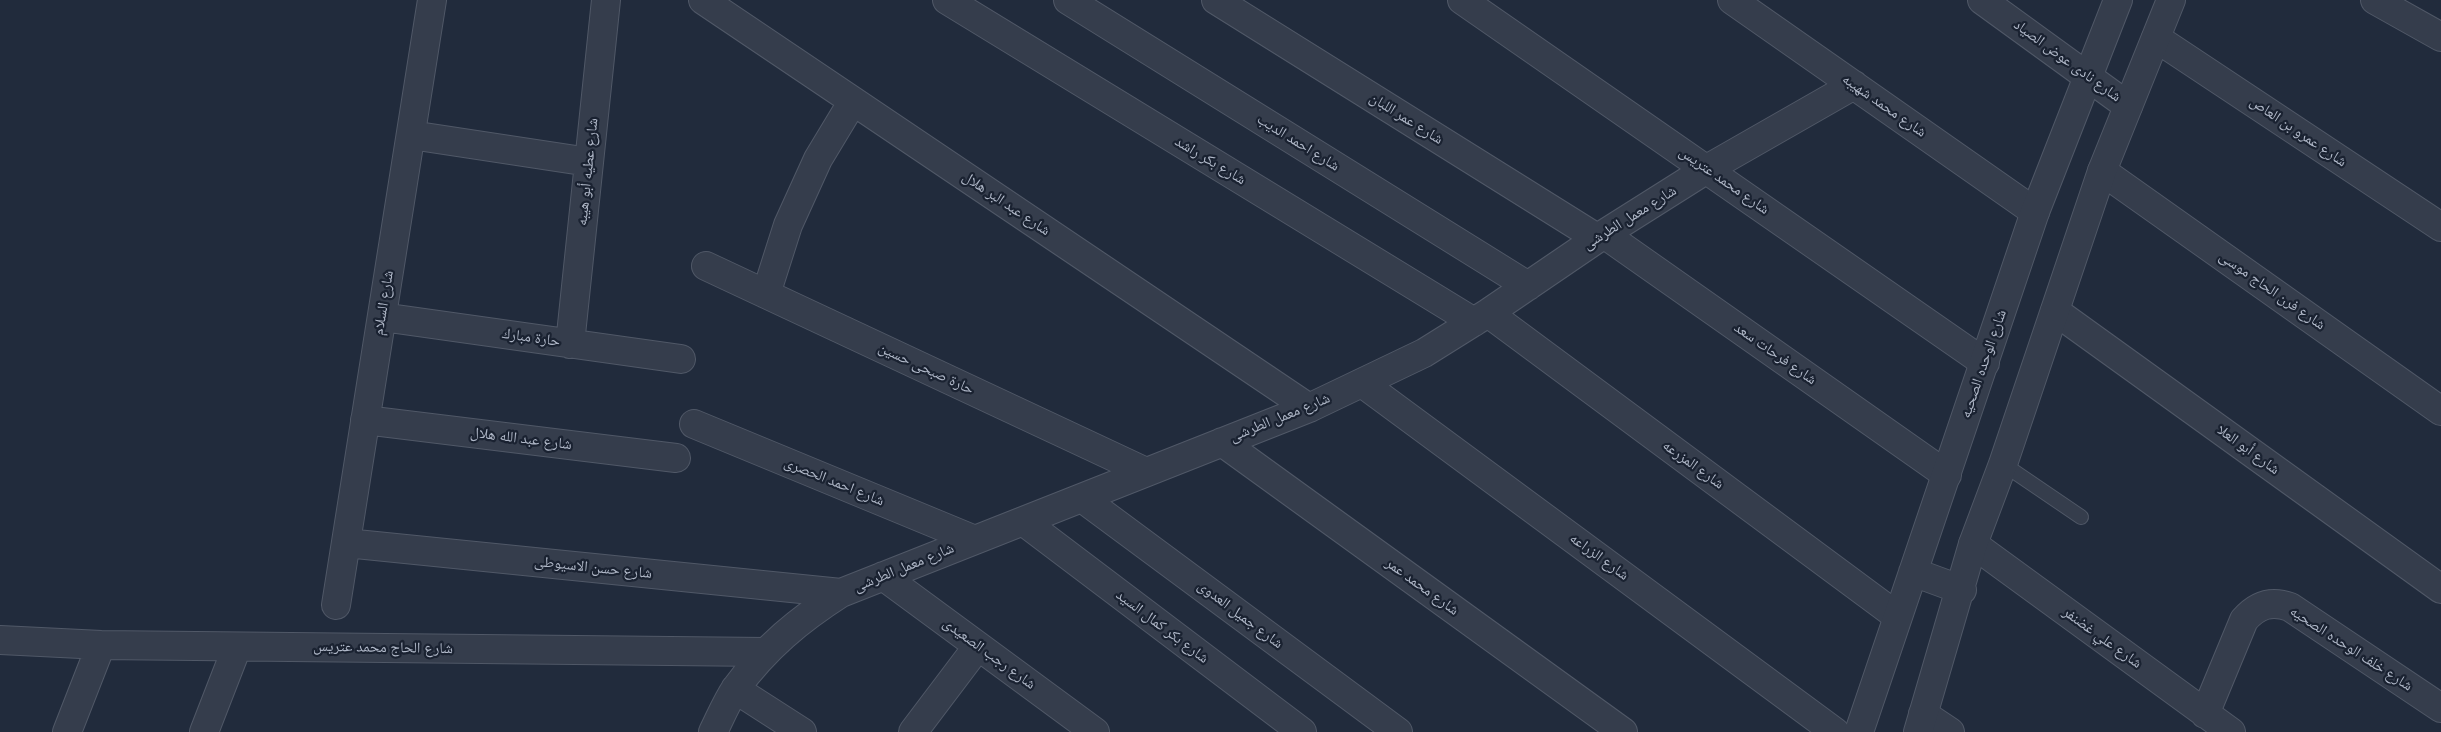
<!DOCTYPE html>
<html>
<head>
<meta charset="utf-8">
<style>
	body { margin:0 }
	canvas { display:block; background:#212b3c }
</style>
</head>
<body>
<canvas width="2441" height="732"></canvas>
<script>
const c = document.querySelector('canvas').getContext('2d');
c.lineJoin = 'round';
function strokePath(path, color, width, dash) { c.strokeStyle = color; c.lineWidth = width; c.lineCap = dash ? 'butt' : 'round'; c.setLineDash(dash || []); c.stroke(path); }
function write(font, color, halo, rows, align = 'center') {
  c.font = font + ' "Varela Round","Noto Naskh Arabic",sans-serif'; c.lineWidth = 4.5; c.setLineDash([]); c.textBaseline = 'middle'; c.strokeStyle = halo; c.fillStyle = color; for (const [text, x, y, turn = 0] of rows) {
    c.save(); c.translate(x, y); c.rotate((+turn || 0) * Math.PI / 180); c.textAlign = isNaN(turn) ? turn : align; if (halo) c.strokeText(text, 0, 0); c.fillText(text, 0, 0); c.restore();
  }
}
const service = new Path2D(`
	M2003,464L2081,517`);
const minor = new Path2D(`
	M703,0L1309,408
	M947,0L1474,322
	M1068,0L1528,286
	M1216,0L1597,238
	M1462,0L1985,363
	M1732,0L2035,212
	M1982,0L2128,106
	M2375,0L2441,37
	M2156,38L2441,227
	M411,135L589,162
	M2102,171L2441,411
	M1604,234L1947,475
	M706,266L1146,472
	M766,294L788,225L818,159L853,101
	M2055,311L2441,589
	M1488,313L1897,616
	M382,317L681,359
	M570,344L606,0
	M1362,383L1835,732
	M365,420L676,458
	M694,424L975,540
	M1222,442L1623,732
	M1082,498L1398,732
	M1023,521L1302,732
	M346,543L841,593
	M1973,544L2231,732
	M883,576L1095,732
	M336,605L432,0
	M0,640L101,645L765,652
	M735,689L802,732
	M1923,714L1950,732
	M2205,714L2244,620C2257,605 2271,600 2290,607L2441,708
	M67,732L101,645
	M204,732L237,647
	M713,732C720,718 727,701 736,688C766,647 799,620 841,593L1309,408L1424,353L1488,313L1604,234L1707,169L1854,85
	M913,732L978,646`);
const tertiary = new Path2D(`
	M1913,572L1962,590
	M1859,732L2035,212L2118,0
	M1918,732L1973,544L2003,464L2102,171L2171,0`);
strokePath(service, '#505867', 16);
strokePath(minor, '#505867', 30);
strokePath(tertiary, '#505867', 30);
strokePath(service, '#353d4c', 14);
strokePath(minor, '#353d4c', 28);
strokePath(tertiary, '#353d4c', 28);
write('15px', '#b0b8c8', '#1a2231', [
	["شارع نادى عوض الصياد",2067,61,36],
	["شارع محمد شهيبه",1884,106,35],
	["شارع عمر اللبان",1406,119,32],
	["شارع عمرو بن العاص",2298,132,34],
	["شارع احمد الديب",1298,143,32],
	["شارع بكر راشد",1210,161,31],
	["شارع عطيه أبو هيبه",588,172,-84],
	["شارع محمد عتريس",1724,181,35],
	["شارع عبد البر هلال",1006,204,34],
	["شارع معمل الطرشى",1630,218,-32],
	["شارع فرن الحاج موسى",2272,291,35],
	["شارع السلام",384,303,-81],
	["حارة مبارك",531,338,8],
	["شارع فرحات سعد",1775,354,35],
	["شارع الوحده الصحيه",1984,364,-71],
	["حارة صبحى حسين",926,369,25],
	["شارع معمل الطرشى",1280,418,-22],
	["شارع عبد الله هلال",521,439,7],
	["شارع أبو العلا",2248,450,36],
	["شارع المزرعه",1693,465,36],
	["شارع احمد الحصرى",834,482,22],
	["شارع الزراعه",1599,557,36],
	["شارع حسن الاسيوطى",593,568,6],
	["شارع معمل الطرشى",904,568,-22],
	["شارع محمد عمر",1422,587,36],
	["شارع جميل العدوى",1240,615,37],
	["شارع بكر كمال السيد",1162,627,37],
	["شارع علي غضنفر",2102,638,36],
	["شارع الحاج محمد عتريس",383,648,1],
	["شارع خلف الوحده الصحيه",2351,649,33],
	["شارع رجب الصعيدى",989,654,36]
]);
</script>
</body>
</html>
